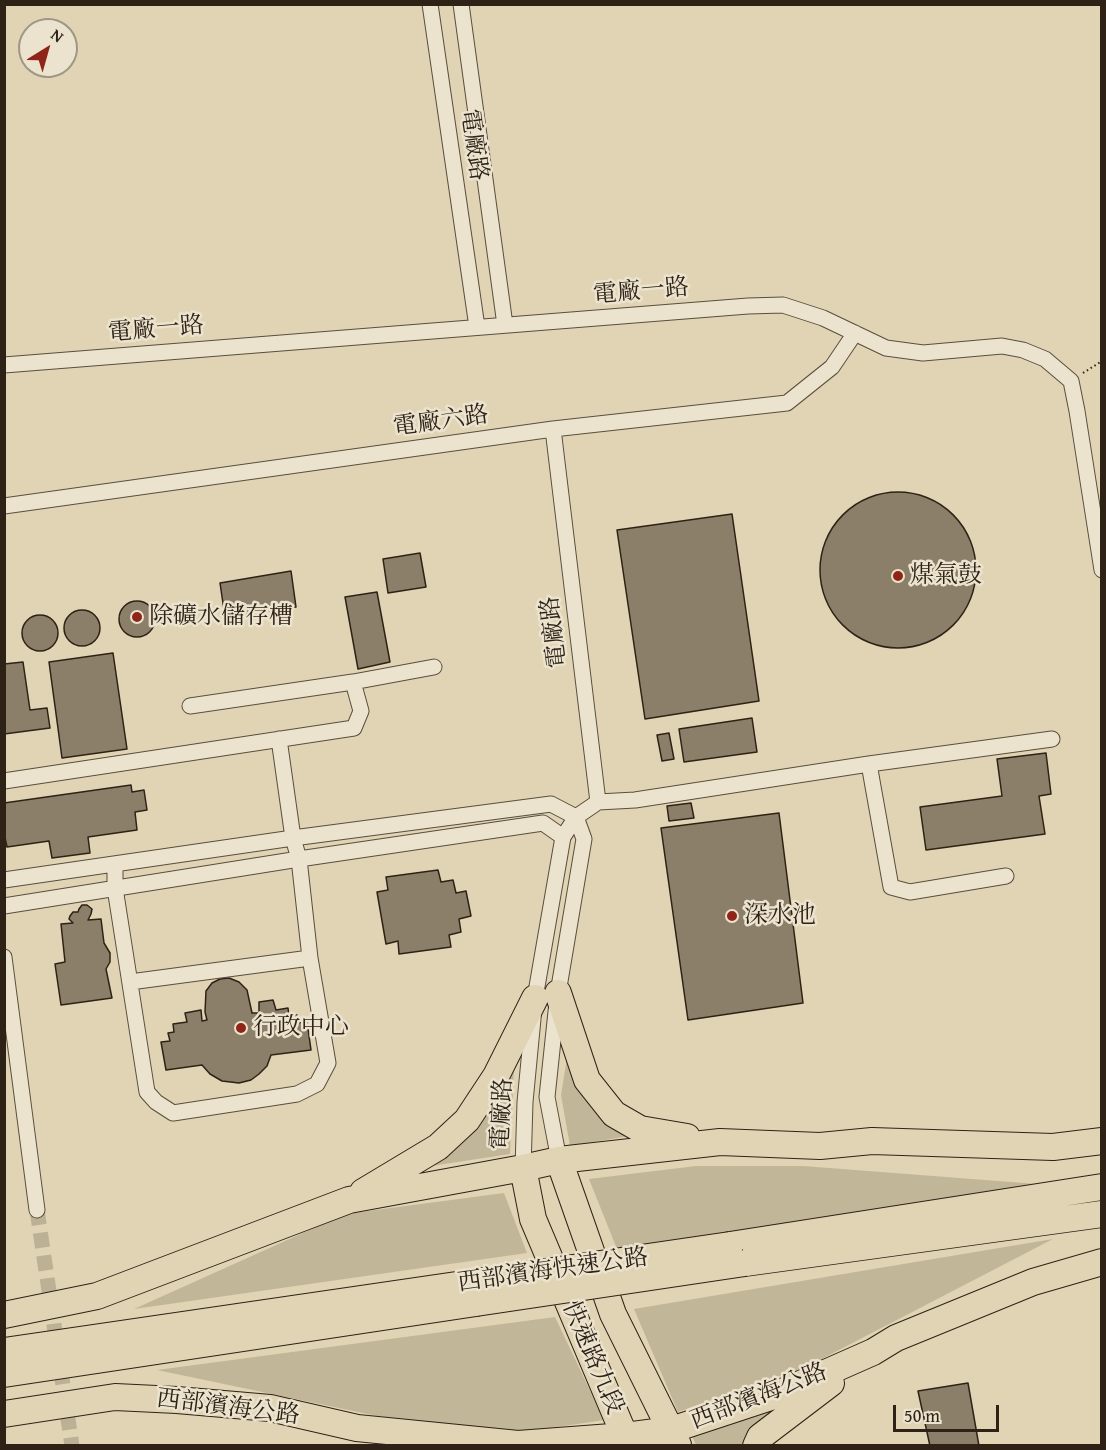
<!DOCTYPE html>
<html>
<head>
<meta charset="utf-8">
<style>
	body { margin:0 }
	#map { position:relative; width:1106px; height:1450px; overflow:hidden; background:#e0d4b4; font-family:"Gentium Book Plus",serif }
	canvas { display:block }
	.frame { position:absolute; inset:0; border:6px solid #2e2217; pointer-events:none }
	.north { position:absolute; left:18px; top:18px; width:60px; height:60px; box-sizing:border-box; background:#ebe3ce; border:2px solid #9f9685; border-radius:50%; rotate:37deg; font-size:16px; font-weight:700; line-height:24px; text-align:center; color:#2e2217 }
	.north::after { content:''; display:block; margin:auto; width:21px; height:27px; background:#8f2418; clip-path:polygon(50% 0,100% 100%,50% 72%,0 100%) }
	.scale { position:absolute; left:893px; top:1405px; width:106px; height:27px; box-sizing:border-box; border:3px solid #2e2217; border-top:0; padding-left:8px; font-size:18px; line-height:21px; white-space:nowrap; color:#2e2217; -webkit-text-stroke:4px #ebe3ce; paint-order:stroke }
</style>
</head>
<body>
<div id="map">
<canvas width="1106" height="1450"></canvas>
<div class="frame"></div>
<div class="north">N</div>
<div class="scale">50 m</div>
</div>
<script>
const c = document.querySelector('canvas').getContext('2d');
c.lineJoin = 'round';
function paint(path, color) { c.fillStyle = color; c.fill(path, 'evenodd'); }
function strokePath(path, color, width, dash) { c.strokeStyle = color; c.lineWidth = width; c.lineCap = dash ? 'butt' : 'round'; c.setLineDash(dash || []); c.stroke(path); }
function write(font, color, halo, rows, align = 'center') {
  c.font = font + ' "Gentium Book Plus","Noto Serif TC",serif'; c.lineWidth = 5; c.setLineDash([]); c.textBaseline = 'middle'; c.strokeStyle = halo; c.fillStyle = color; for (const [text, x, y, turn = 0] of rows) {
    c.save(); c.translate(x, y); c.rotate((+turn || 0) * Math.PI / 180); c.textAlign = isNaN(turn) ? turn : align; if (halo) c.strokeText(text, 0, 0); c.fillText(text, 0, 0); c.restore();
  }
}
paint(new Path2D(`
	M568,1052L640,1134L570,1146L561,1095Z
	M514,1070L510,1154L425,1167L495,1098Z
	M696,1166H803L1050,1185L617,1249L589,1179Z
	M504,1193L527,1253L134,1309L345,1214Z
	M1053,1239L810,1365L678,1412L634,1309Z
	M555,1317L604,1420L524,1432L377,1416L157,1370Z
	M780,1405L755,1428L744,1445H696L692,1436Z`), '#c2b699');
const building = new Path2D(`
	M820 570a78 78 0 1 1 156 0a78 78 0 1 1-156 0Z
	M732,514L759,701L645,719L617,530Z
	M420,553L426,587L388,593L383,559Z
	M291,571L296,607L225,617L220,583Z
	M377,592L390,662L358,669L345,597Z
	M119 619a18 18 0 1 1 36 0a18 18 0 1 1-36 0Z
	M64 628a18 18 0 1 1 36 0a18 18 0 1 1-36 0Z
	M22 633a18 18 0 1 1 36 0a18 18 0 1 1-36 0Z
	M113,653L127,749L62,758L49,662Z
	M23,662L30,710L47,708L50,728L4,734V664Z
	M752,718L757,752L684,762L679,729Z
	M669,733L674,759L662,761L657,735Z
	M1046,753L1051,794L1039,796L1045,834L926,850L920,807L1002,796L997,759Z
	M131,785L132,792L144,790L147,810L135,812L137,830L88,837L90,853L52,858L49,841L7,847L4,833V803Z
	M691,803L694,818L669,821L667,806Z
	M779,813L803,1003L688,1020L661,828Z
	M438,870L441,882L453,880L456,893L466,891L471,916L459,919L461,932L449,935L451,947L399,954L398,941L386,944L377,892L388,890L386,877Z
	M82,905H87L92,909L91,914L88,920L101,919L104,943L110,953V962L106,969L112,998L61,1005L55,964L65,962L61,924L73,923L69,919L70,916L73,912H78L79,909Z
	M229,978L239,982L247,990L252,1013H259V1002L273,1000L276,1010L288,1008L289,1016L297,1015L298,1023L307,1021L311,1050L271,1055L267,1066L259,1074L251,1080L239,1083L222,1081L210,1074L202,1065L166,1070L161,1042L170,1041L168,1033L174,1032L173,1024L187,1022L185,1013L201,1010L202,1021L207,1020L205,1012L206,991L212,983L220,979Z
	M968,1383L979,1446H930L918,1391Z`);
paint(building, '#8b7f69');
strokePath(building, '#2e2217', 1.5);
strokePath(new Path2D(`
	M37,1210L72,1446`), '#bcb095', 15, [15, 8]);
const minor = new Path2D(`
	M430,4L477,327
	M461,4L505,325
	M4,365L748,306L783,305L823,318L886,348L923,353L1002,346L1023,350L1045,359L1071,381L1077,411L1102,570
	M553,429L598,802
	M4,506L553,429L787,403L832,367L855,333
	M353,682L434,667
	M869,764L891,887L910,892L1006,876
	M4,781L354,728L361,711L353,682L190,706
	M598,802L635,800L869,764L1052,739
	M115,864V888L147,1092L156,1102L173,1113L297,1094L317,1084L328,1063L310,958L299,859L293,838L279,739
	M4,880L293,838L551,804L576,817L584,839L558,993L547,1097L559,1160
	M4,906L299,859L543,823L563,837
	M4,957L37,1210
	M130,982L310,958
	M523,1168L525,1102L535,998L563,837L576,817L598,802`);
const primary = new Path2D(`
	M558,993L587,1080L614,1114L640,1129L687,1137
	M559,1160L613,1314L678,1445
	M523,1168L533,1219L629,1446
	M363,1192L438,1147L467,1120L496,1076L535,998
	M4,1315L97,1296L349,1200L523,1168L559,1160L720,1142L820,1146L872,1141L1053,1147L1102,1141
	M4,1414L115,1397L177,1400L270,1408L357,1428L518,1444L625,1436L671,1430L771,1397L873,1352L896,1338L1033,1282L1102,1262
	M756,1446L760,1437L831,1383`);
const trunk = new Path2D(`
	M730,1245L1102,1187
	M745,1263L1102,1214
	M4,1351L470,1283
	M4,1374L476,1303`);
strokePath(minor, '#5a4e3e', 17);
strokePath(primary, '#2e2217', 28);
strokePath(trunk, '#2e2217', 28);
strokePath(new Path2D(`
	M1083,373L1102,361`), '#2e2217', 2, [1.5, 3]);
strokePath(minor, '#ebe3ce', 15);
strokePath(primary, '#e0d4b4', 26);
strokePath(trunk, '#e0d4b4', 26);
const trunkBridge = new Path2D(`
	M470,1283L730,1245
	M476,1303L745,1263`);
strokePath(trunkBridge, '#2e2217', 28, []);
strokePath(trunkBridge, '#e0d4b4', 26);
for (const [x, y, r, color] of [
	[898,576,6,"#8f2418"],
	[137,617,6,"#8f2418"],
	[732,916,6,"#8f2418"],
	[241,1028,6,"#8f2418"]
]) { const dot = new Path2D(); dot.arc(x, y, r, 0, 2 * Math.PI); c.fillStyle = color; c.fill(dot); strokePath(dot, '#ebe3ce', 2); }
write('24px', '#2e2217', '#ebe3ce', [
	["電廠路",473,145,82],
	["電廠一路",641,292,-5],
	["電廠一路",156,330,-5],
	["電廠六路",441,422,-8],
	["電廠路",555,632,-97],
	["電廠路",503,1114,-87],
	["西部濱海快速公路",553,1271,-8],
	["快速路九段",592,1358,67],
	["西部濱海公路",759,1397,-21],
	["西部濱海公路",228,1408,7]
]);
write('24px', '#2e2217', '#ebe3ce', [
	["煤氣鼓",910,576],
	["除礦水儲存槽",149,617],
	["深水池",744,916],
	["行政中心",253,1028]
], 'left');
</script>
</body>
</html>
